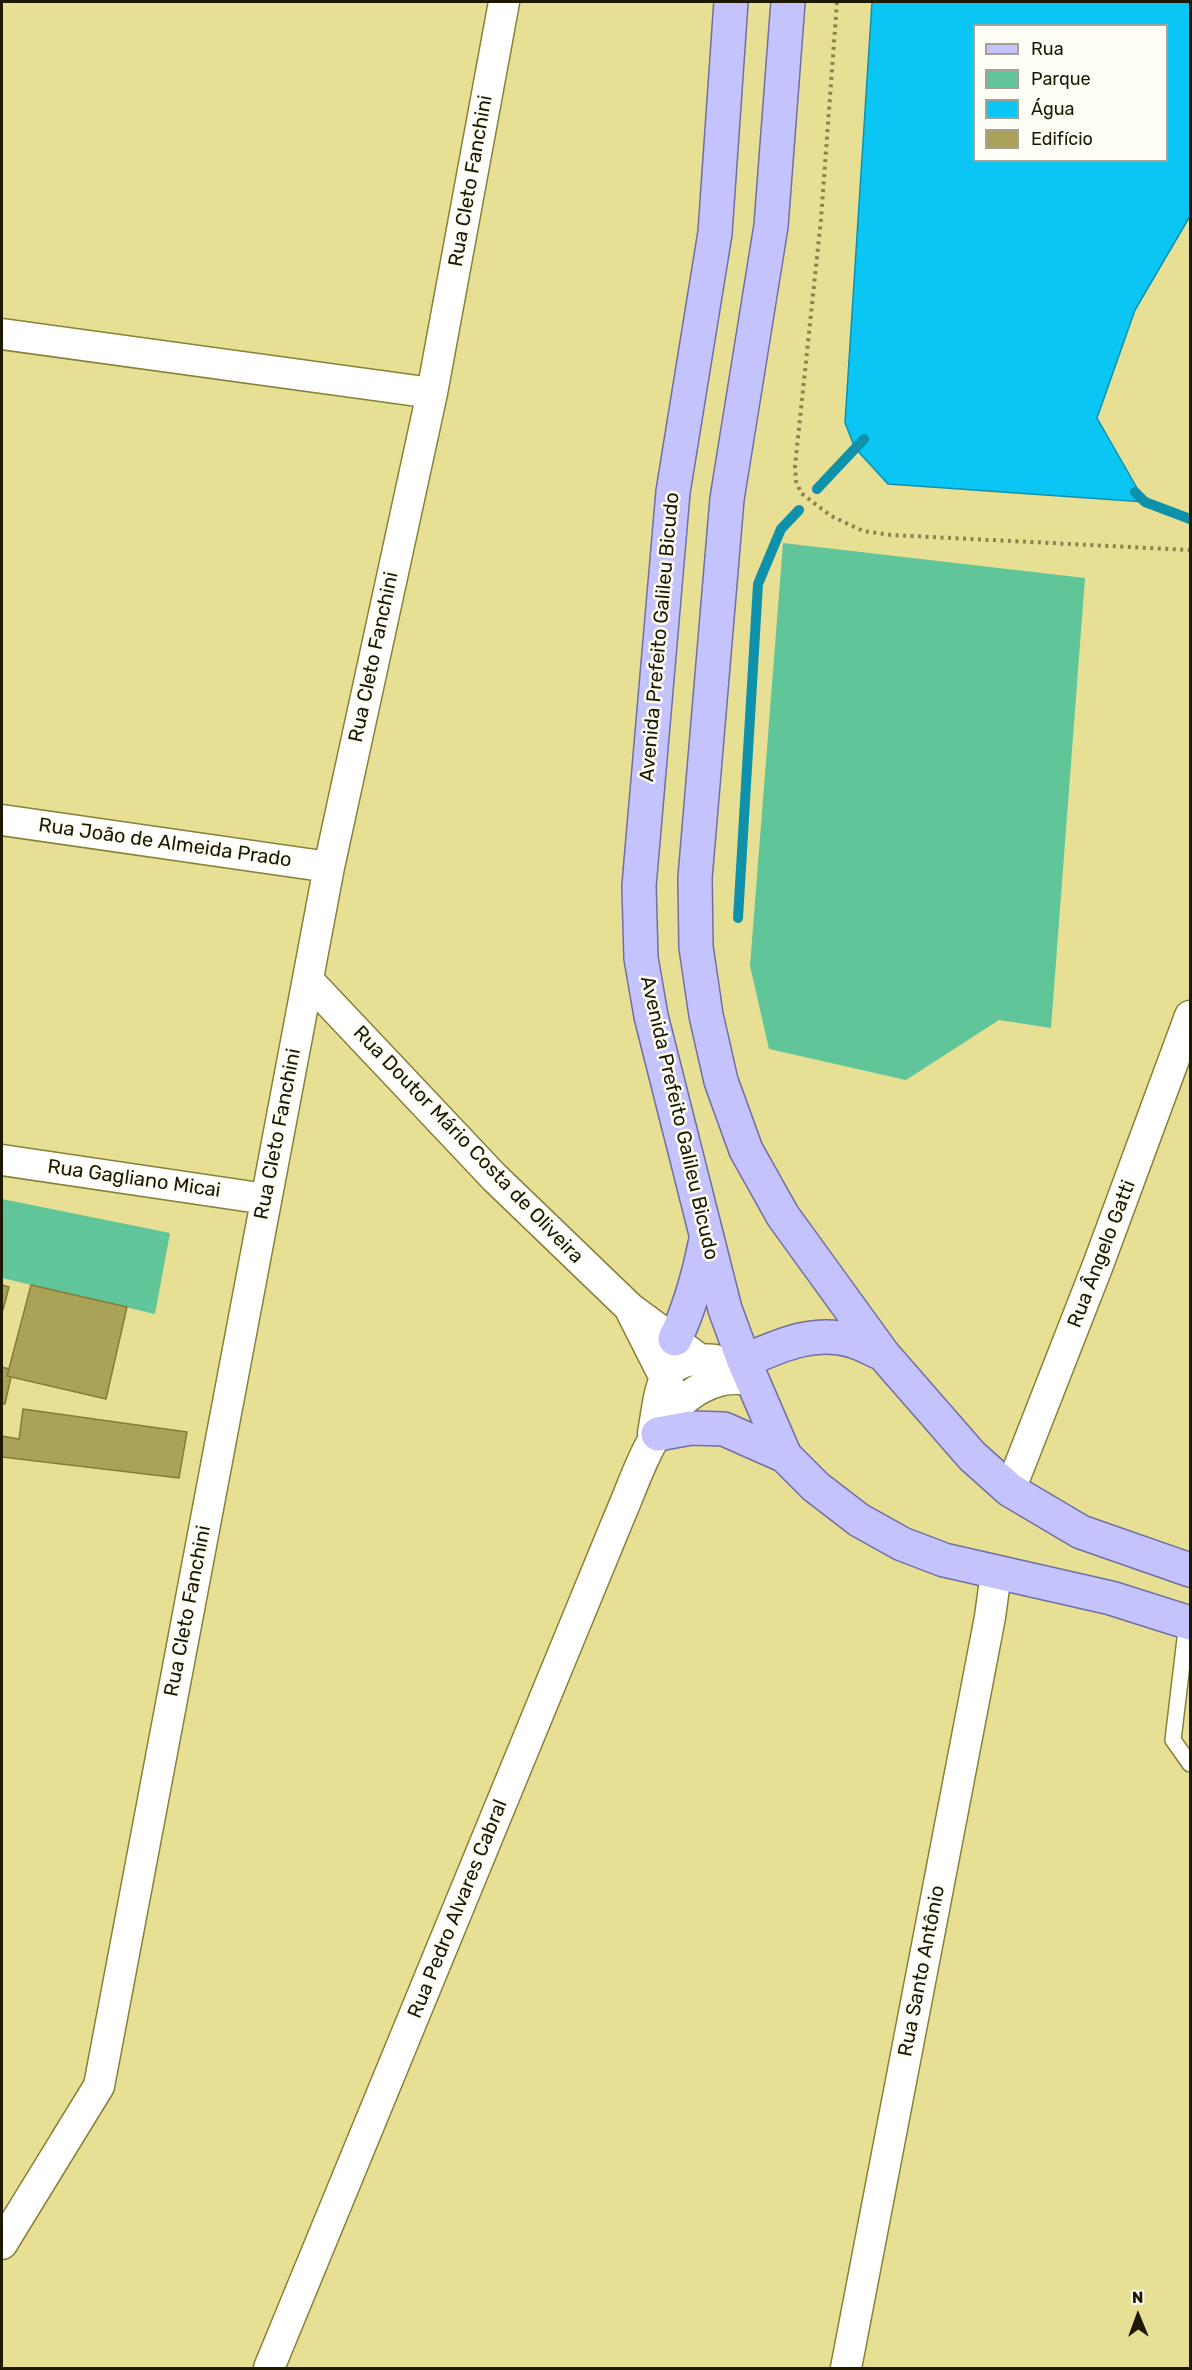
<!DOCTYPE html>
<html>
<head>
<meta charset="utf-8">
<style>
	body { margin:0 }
	#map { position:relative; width:1192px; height:2370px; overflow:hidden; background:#e7e094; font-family:Rubik,sans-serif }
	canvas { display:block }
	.frame { position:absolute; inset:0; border:3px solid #1d1900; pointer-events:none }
	.legend { position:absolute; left:973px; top:24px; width:195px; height:138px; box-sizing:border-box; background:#fefef6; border:2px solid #a4a294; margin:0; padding:8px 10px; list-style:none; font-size:18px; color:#1d1900 }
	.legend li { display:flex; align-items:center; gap:12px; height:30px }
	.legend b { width:30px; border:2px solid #a4a294 }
	.north { position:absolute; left:1108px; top:2286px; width:60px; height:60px; -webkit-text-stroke:4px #fefef6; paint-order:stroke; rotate:359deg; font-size:16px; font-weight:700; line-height:24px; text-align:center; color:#1d1900 }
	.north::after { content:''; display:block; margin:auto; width:21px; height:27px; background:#1d1900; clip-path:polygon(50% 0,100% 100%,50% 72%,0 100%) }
</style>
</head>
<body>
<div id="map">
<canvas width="1192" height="2370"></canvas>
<div class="frame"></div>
<ul class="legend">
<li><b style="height:8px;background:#c4c3fd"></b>Rua</li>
<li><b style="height:16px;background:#60c599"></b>Parque</li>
<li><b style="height:16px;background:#0bc5f4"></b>Água</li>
<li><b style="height:16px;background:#aaa258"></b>Edifício</li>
</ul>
<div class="north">N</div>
</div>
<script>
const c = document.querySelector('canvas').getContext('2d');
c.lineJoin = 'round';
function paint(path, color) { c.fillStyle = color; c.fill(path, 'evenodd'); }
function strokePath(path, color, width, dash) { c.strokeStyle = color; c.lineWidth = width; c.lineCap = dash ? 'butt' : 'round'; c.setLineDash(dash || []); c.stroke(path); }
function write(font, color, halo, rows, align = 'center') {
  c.font = font + ' Rubik,sans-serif'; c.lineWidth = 5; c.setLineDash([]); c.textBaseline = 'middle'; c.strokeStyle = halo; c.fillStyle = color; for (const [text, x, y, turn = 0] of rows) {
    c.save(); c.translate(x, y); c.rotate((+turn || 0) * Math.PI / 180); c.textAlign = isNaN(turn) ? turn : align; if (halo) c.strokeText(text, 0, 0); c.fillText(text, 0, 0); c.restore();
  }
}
paint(new Path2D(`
	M783,543L1085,578L1051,1028L999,1020L906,1080L769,1049L750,966Z
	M2,1199L170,1233L155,1314L2,1278Z`), '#60c599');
const water = new Path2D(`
	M872,2H1190V216L1135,310L1097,418L1145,502L888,484L855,448L845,423ZM974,26H1166V160H974Z`);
paint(water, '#0bc5f4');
strokePath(water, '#1091ab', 1.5);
strokePath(new Path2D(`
	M817,489L864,439
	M1135,492L1145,502L1190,519
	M738,918L758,584L781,529L799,510`), '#1091ab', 10);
const building = new Path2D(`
	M2,1285L9,1287L3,1310H2Z
	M31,1285L127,1307L106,1399L7,1376Z
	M2,1367L9,1369L7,1376L11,1377L5,1404L2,1403Z
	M23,1409L187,1432L179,1478L2,1457V1436L19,1439Z`);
paint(building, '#aaa258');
strokePath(building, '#857d33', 1.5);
const lane = new Path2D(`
	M1187,1622L1173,1740L1190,1764`);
const street = new Path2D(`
	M2,334L432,393
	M2,820L329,867
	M308,980L494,1177L630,1308L698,1358
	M2,1160L266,1199
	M631,1311L673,1394
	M653,1433C661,1390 658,1353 715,1360
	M1010,1490L1098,1265L1190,1016
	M2,2244L99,2086L329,867L432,393L504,2
	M269,2368L618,1520C640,1470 659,1397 719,1381C728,1378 741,1379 751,1379
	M846,2368L990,1617L996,1573`);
const primary = new Path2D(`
	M731,2L715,233L673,492L639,886L641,958L651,1016L725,1309L744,1361L785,1456L816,1487L859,1520L902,1544L944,1560L1111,1598L1190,1623
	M788,2L771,226L727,499L695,878L696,947L706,1015L721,1081L746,1150L783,1216L883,1354L972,1456L1010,1490L1081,1532L1190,1570
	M675,1339C690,1308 698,1278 705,1244
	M744,1361C779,1346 814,1329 853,1341C863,1344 873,1350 883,1354
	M658,1434L691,1428L724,1429L785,1456`);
strokePath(lane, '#888036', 18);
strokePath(street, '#888036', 33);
strokePath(primary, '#706ea3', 36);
strokePath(new Path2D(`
	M837,2L821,219L795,466L796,481L801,493L831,516L863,531L891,535L1190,550`), '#88834f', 4, [3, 4.5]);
strokePath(lane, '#fff', 15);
strokePath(street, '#fff', 30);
strokePath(primary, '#c4c3fd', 33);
write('20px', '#1d1900', '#fefef6', [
	["Rua Cleto Fanchini",471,181,-80],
	["Avenida Prefeito Galileu Bicudo",660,637,-85],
	["Rua Cleto Fanchini",374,657,-78],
	["Rua João de Almeida Prado",165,843,8],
	["Avenida Prefeito Galileu Bicudo",679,1118,77],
	["Rua Cleto Fanchini",278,1134,-79],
	["Rua Doutor Mário Costa de Oliveira",468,1145,46],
	["Rua Gagliano Micai",134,1179,8],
	["Rua Ângelo Gatti",1102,1254,-69],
	["Rua Cleto Fanchini",188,1611,-79],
	["Rua Pedro Alvares Cabral",458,1909,-68],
	["Rua Santo Antônio",922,1971,-79]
]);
</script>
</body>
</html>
